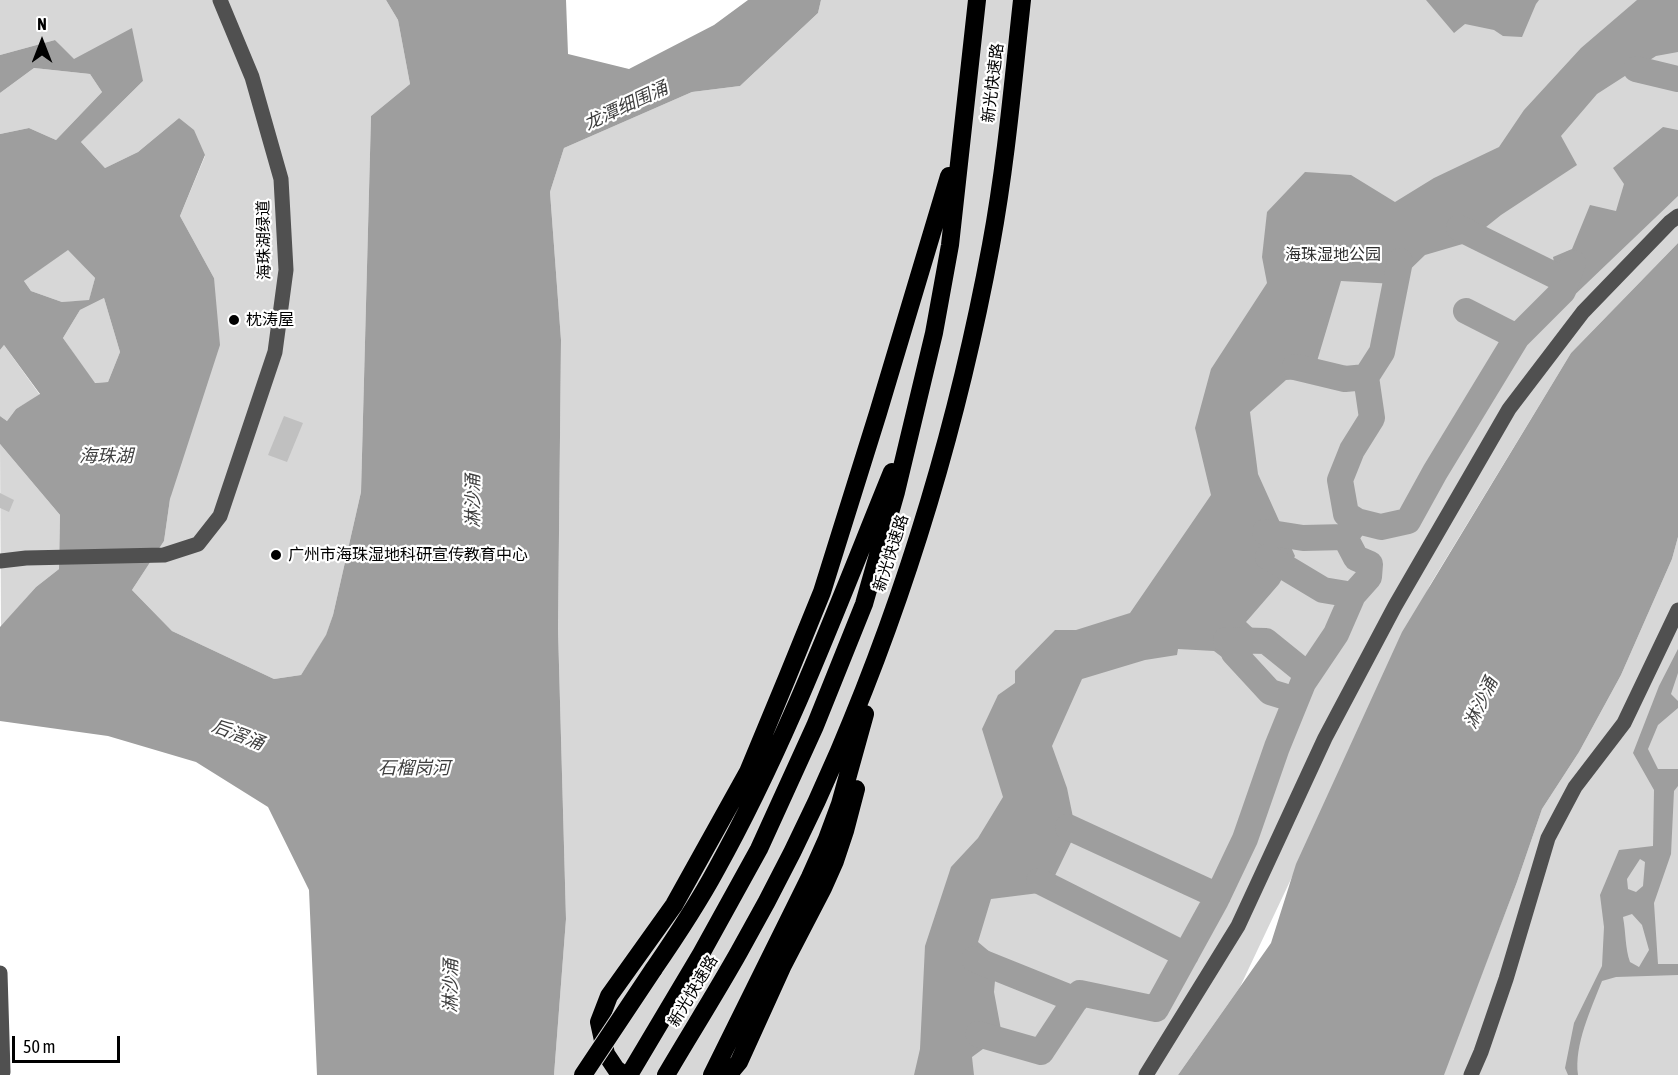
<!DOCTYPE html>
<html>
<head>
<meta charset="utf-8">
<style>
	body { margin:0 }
	#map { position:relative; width:1678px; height:1075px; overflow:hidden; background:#fff; font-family:"Asap Condensed",sans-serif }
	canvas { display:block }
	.north { position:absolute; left:12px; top:12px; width:60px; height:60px; -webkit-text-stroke:4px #fff; paint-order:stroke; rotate:0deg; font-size:16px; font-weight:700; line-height:24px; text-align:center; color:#000 }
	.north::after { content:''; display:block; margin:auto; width:21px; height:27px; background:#000; clip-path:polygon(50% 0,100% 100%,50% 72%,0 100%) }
	.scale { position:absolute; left:12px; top:1036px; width:108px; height:27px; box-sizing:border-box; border:3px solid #000; border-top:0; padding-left:8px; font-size:18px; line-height:21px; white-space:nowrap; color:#000; -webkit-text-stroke:4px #fff; paint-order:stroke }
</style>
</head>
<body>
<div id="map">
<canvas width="1678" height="1075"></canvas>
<div class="north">N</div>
<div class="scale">50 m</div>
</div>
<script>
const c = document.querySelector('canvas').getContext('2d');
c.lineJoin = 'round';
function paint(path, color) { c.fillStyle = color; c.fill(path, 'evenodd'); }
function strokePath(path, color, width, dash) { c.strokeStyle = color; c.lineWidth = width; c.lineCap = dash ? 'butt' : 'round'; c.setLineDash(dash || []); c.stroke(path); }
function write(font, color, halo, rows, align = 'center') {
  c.font = font + ' "Asap Condensed","Noto Sans SC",sans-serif'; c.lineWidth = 4.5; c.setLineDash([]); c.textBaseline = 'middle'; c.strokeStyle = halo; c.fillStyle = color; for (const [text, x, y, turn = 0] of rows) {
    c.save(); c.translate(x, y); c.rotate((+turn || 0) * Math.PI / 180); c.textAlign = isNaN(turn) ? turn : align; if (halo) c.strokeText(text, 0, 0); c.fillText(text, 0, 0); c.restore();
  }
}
paint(new Path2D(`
	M0,0H386L398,20L410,84L371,116L361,492L333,615L326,636L301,675L274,679L172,631L132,590L164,541L170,499L214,278L180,216L205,156L179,118L138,152L105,168L81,142L143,81L73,60L55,40L0,55Z
	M821,0H1678V243L1571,353L1430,585L1240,987L1178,1075H554L566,919L558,629L561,340L550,192L564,148L692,92L740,86L818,13Z
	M34,68L90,74L102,92L56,140L29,128L0,134V93Z
	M68,249L95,278L89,301L62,302L31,291L24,281Z
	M104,298L120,352L108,382L94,383L63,338L80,310Z
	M4,345L40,395L16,409L7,421L0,416V350Z
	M0,444L60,515L59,569L36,587L1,627Z
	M1678,537V1075H1443L1517,882L1542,809L1579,752L1621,675L1672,559Z`), '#d7d7d7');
paint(new Path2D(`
	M386,0H566L568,54L629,69L714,25L748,0H821L818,13L740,86L692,92L564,148L550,192L561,340L558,629L566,919L554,1075H317L309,890L268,807L196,762L108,736L0,721V627L36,587L59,569L60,515L0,444V416L7,421L16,409L40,394L4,345L0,350V134L29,128L56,140L102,92L90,74L34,68L0,93V55L55,40L74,59L132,28L143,81L81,142L105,168L138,152L179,118L194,130L205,155L180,216L214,278L220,345L170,499L164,541L132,590L172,631L274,679L301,675L326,635L333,615L361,492L371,116L410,84L398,20ZM68,250L95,278L89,300L62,302L31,291L24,281ZM104,298L120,352L108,382L95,383L63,338L80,310Z
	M1426,0H1539L1536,4L1522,37L1503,36L1494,30L1465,24L1454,33Z
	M1637,0H1678V52L1656,56L1597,94L1561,136L1577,165L1501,215L1466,243L1425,255L1395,284L1341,281L1312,378L1286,380L1250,412L1258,474L1295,556L1279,584L1246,622L1261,636L1243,673L1214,651L1178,649L1177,655L1145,660L1082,679L1052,746L1067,788L1076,832L1047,892L991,899L978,942L997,958L994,992L1002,1035L972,1057L974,1075H914L920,1049L925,946L951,867L978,838L1003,797L982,729L998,695L1015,683V671L1055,630H1076L1130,613L1211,495L1195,428L1211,369L1267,283L1262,257L1267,212L1305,172L1351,175L1395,202L1434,178L1499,147L1524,110L1581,48Z
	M1663,127L1678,130V196L1563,306L1553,257L1572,249L1590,205L1616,211L1624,184L1613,168Z
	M1678,243V537L1672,559L1621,675L1579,752L1542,809L1517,882L1444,1075H1178L1271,943L1296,864L1402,632L1571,353Z
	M1678,649V673L1671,694L1678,701V708L1658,725L1648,749L1658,769H1678V786L1674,791L1671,854L1654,903L1658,964H1678V975L1616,977L1602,981C1591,1009 1574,1045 1578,1075H1568L1565,1068L1574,1023L1602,966L1604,927L1600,895L1619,850L1653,846L1654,790L1633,753L1659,686ZM1640,859L1645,862L1643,886L1636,892L1628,889L1627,879ZM1632,914L1642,925L1649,950L1639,967L1630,962C1625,948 1626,933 1623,917Z`), '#9e9e9e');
strokePath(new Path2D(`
	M1636,69L1678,79
	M1459,228L1566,281
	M1466,311L1517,337
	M1295,367L1345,379L1366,377
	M1357,521L1346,514L1340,480L1352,450L1372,418L1366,377L1382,352L1400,261
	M1265,532L1303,538L1345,537
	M1268,557L1323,590L1353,595
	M1226,640L1266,641L1308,675
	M1234,653L1270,692L1296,700
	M1068,827L1218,896
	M1039,881L1186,955
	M974,959L1076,1000
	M978,1034L1041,1052L1080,993L1156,1009L1216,900L1245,839L1277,747L1303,683L1336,634L1353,595L1369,577L1370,564L1356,558L1345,537L1357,521L1381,527L1408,521L1435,472L1517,337L1563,291L1573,263`), '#9e9e9e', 26);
paint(new Path2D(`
	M284,416L303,423L287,462L268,455Z
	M0,493L14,500L9,512L0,508Z`), '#c0c0c0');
const highway = new Path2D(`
	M653,970C675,938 697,905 716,870C786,744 837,607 892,472
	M624,1075L616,1069L606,1054L599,1022L609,996L674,905L748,772L787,678L822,592L878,413L949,176
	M629,1075L701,954L759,849L815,726L864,604L896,492L934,333L950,245L977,0
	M666,1075C690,1034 716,993 739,952C776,887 810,819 839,751C908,589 959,418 991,245C1006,164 1013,82 1022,0
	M712,1075L810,877L827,839L840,804L865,714
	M728,1075L739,1062L783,965L823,888L835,861L845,831L856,789`);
strokePath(highway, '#dbdbdb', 20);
strokePath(new Path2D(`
	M0,561L26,558L164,555L198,544L220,516L275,352L286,270L281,179L252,77L220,0
	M0,973L3,1072L1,1075
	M1146,1075L1238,926L1325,738L1395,606L1509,409L1583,312L1670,222L1678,216
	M1471,1075L1481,1052L1506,979L1548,838L1575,787L1624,723L1678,610`), '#505050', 15);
strokePath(highway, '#000', 18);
const highwayBridge = new Path2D(`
	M583,1075L653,970`);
strokePath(highwayBridge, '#dbdbdb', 20, []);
strokePath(highwayBridge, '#000', 18);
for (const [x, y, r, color] of [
	[234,320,6,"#000"],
	[276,555,6,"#000"]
]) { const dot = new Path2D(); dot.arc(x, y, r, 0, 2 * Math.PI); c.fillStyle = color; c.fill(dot); strokePath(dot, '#fff', 2); }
write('16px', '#000', '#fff', [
	["新光快速路",993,83,-83],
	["海珠湖绿道",264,240,-91],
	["新光快速路",891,553,-72],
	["新光快速路",693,991,-59]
]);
write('16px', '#2e2e2e', '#fff', [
	["海珠湿地公园",1333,255]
]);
write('16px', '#000', '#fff', [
	["枕涛屋",246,320],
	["广州市海珠湿地科研宣传教育中心",288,555]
], 'left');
write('italic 18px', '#3f3f3f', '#fff', [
	["龙潭细围涌",626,106,-25],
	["海珠湖",106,456],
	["淋沙涌",473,501,-90],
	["淋沙涌",1481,703,-65],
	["后滘涌",238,735,21],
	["石榴岗河",414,768],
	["淋沙涌",451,986,-89]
]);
</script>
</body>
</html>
